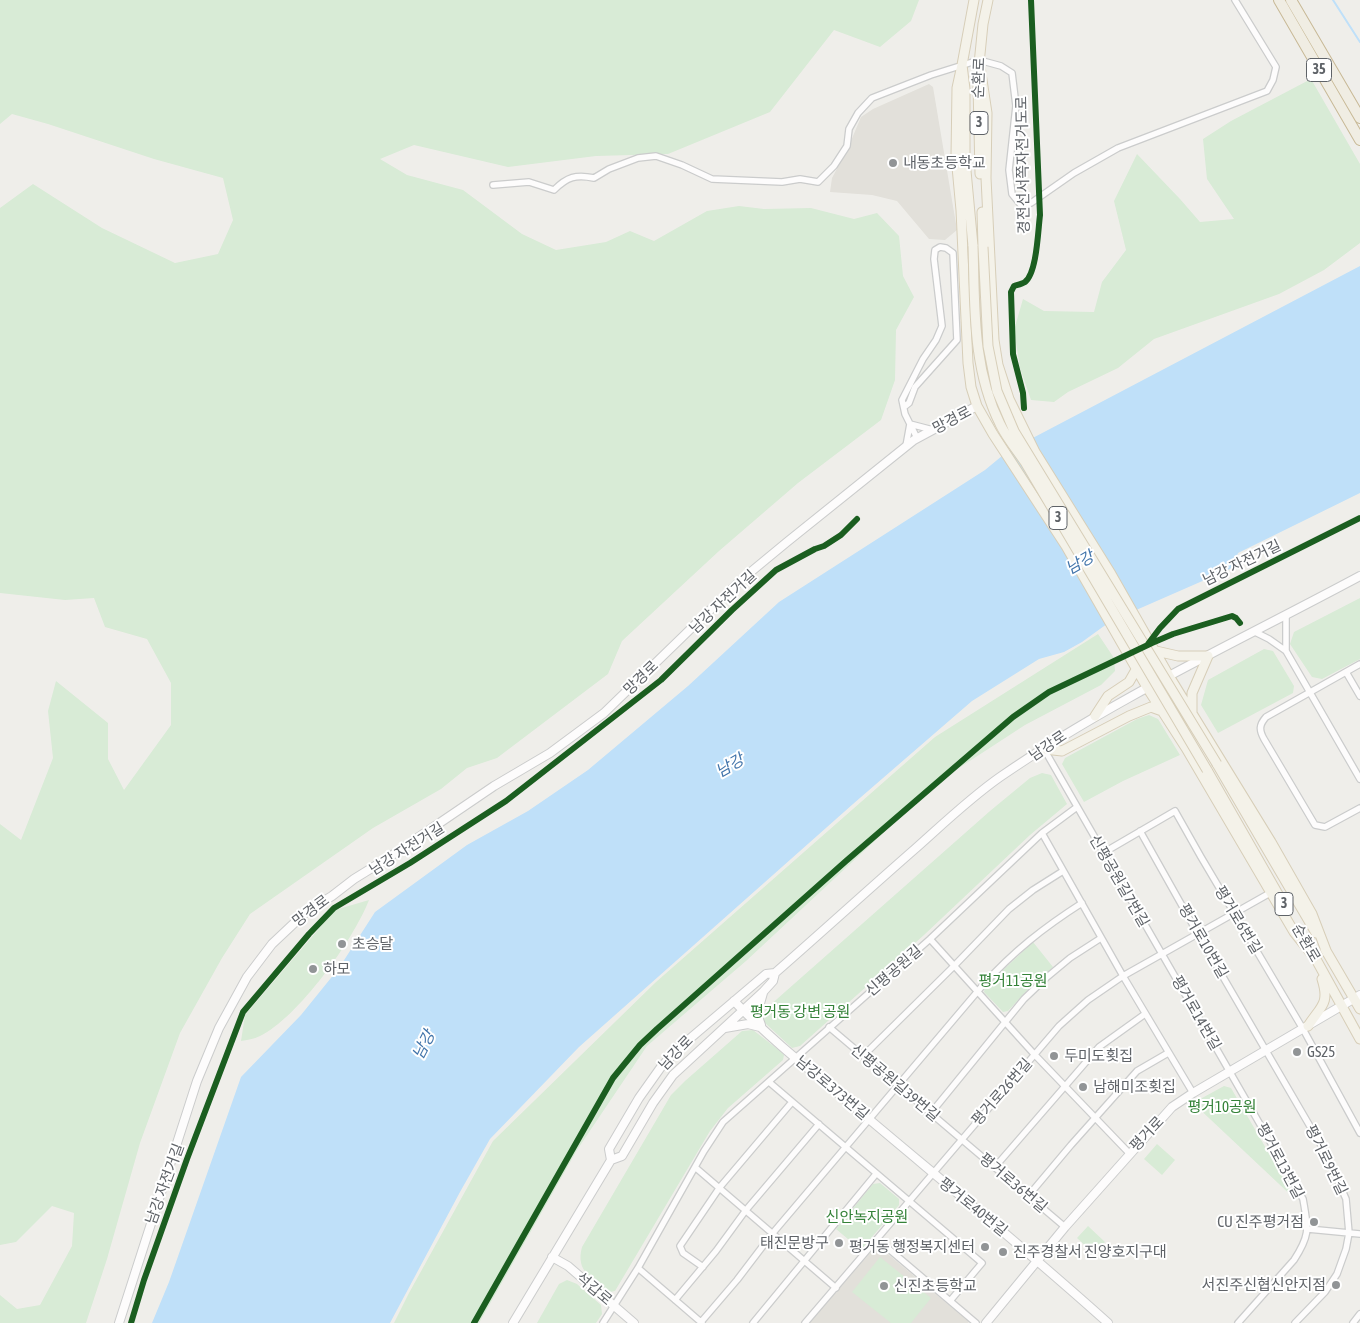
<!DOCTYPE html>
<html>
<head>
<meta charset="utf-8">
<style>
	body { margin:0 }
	canvas { display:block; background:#efeeea }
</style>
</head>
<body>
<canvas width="1360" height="1323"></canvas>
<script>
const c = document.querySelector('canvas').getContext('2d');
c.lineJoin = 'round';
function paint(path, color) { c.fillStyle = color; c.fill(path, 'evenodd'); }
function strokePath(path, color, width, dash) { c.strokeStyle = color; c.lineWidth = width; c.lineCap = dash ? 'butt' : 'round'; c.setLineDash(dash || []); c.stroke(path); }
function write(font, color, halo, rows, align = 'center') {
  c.font = font + ' "Asap Condensed","Noto Sans KR",sans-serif'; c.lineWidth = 4; c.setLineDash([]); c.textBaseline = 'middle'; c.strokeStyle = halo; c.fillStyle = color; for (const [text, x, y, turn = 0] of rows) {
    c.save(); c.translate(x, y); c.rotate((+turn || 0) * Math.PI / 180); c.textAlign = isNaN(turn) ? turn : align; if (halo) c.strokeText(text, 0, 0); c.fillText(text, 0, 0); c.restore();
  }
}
paint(new Path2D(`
	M929,84L933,87L957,230L945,240L929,239L897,201L872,195L830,192L832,178L848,148L861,117L873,109Z
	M883,1250L969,1322L968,1323H809L872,1251Z`), '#e2e0da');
paint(new Path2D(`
	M0,0H919L911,21L880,47L834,30L770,112L668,154L596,156L508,167L414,145L380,159L407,175L463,190L522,234L556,250L606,242L630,231L654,241L707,211L739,206L764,209L811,208L854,219L877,213L899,236L903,276L914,297L896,330L895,380L881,420L798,483L719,551L622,641L608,674L497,758L467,768L441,789L373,828L250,914L222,958L180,1033L140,1143L107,1259L86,1323H0V1295L17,1309L40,1305L72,1246L74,1213L52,1206L16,1242L0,1245V824L21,840L53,758L48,711L56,681L108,723V759L124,790L171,725V683L147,639L105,627L94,598L65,600L0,593V208L33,184L102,228L175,263L218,254L233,220L223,178L154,159L48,124L12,114L0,124Z
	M1311,79L1360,164V243L1324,270L1279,294L1154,339L1118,368L1068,392L1054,402L1031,400L1020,368L1014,330L1023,299L1044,311L1094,312L1102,282L1126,250L1114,201L1137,154L1180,199L1200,222L1234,219L1207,179L1203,139L1231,121Z
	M1360,598V659L1322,679L1312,677L1290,644L1294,632Z
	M1098,634L1114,658L1115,671L1101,685L1025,725L939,781L746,961L647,1046L577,1150L479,1323H394L409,1293L493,1141L656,982L935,737Z
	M1264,649L1273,651L1294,686L1293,693L1218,733L1201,705L1208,680Z
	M1149,715L1158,719L1180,755L1123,781L1084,802L1062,764L1065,758L1137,719Z
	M1042,773L1051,775L1067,804L1030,835L924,935L800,1046L792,1048L764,1022L765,1010L777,999L990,811L1030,778Z
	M369,900C354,939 298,1018 260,1036C254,1039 247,1040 241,1041L245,1015L335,910Z
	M1033,942L1053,967L1031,986L1008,1011L1003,1012L984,992L985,987Z
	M753,1030L780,1051L784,1055L783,1060L728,1108L710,1131L615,1291L610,1292C593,1279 575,1272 582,1247L671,1095L685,1081L742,1031Z
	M1224,1086L1231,1088L1296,1200L1193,1103Z
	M1157,1144L1175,1160L1162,1175L1144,1159Z
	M880,1183L899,1199V1205L861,1250L836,1229L873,1184Z
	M1088,1226L1105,1242L1094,1254L1077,1238Z
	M880,1257L931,1298L911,1323H891L852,1292Z
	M567,1280L577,1284L601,1305L602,1314L596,1323H537L559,1284Z`), '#d8ebd6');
paint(new Path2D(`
	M1360,266V493L1238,553L1236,560L1239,565L1111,621L1082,642L1064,652L1039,659L972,701L853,804L579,1047L490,1139L460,1192L390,1323H152L169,1282L241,1077L301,1015L339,968L375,912L467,845L528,811L588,770L688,686L779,602L985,470L1008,451Z`), '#bfe0f9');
strokePath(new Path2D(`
	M1333,0L1360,42`), '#bfe0f9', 2);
const minor = new Path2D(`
	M493,185L529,182L554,190C567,177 576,174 594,178L609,169L638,158L656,156L682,165L712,179L782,182L800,179L818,182L834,166L847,146L849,129L858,113L872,98L931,75L979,60L1001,66L1012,73L1016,106L1009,170L1012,194L1021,205L1031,203L1074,173L1118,148L1267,91L1273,80L1276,67L1235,0
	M904,407L909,403L915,387L957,340L953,253L946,248L940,247L935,250L934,259L942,326L936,340L923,359L902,400L905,414L917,438
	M906,446L910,424L933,430
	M1255,632L1269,639L1286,651L1360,779
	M1286,651V616
	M1360,664L1266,717C1259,725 1259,730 1264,739L1315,825L1325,827L1360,808
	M1346,672L1360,696
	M1044,749L1303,1199C1308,1228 1311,1234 1294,1260L1238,1323
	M1140,831L1198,934L1325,1152L1346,1199L1349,1233L1346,1249L1337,1274L1325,1292L1295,1323
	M1042,833L1123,976L1193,1093
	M1103,853L1175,811L1201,857L1303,1029L1360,1133
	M930,939L1034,1054L1129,1153
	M829,1027L1065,1227
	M863,1056L954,966L1009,909L1033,890L1063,871
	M769,1082L982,1263L950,1301
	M931,1113L1024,999L1046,978L1070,958L1101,938
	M995,1167L1099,1047L1145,1014
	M696,1168L836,1288
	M1029,1195L1071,1145L1137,1071L1168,1053
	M1308,1229L1360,1234
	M877,1239L976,1323
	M703,1267L683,1253L680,1246L720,1187L792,1102
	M638,1268L702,1323
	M675,1300L716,1251L746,1210L819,1124
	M701,1322L737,1280L772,1234L983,985C1014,951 1043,928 1082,903
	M603,1323L638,1268L704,1151L723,1122L930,939L1042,833L1077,807
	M753,1323L876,1174
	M805,1323L1059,1026L1088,1000L1123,976L1270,893
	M1353,1323L1360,1314`);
const tertiary = new Path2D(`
	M734,1001C771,1040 815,1074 857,1109C941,1180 1026,1249 1108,1323
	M761,1025L757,1014L763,993
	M725,1028L748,1024L760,1027
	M611,1160L609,1149L639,1098L661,1067L680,1047L766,974L775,973
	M552,1257L568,1266L634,1323
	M119,1323L197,1081L219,1028L247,977L272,944L306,912L332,896L354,879L388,858L494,786L550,753L604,713L741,580L787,542L914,440L977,406
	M513,1323L611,1160L622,1156L653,1103L673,1075L763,992L773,981L775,973C822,932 869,889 916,848C943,824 970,798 1000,777C1113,699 1239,641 1360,576
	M986,1323L1065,1227L1172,1107L1193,1093L1360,995`);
const primary = new Path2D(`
	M979,60L987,113L986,178L994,340L998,365L1009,399L1035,452L1111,574L1169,676L1271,842L1312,914L1327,953
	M979,64L983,24L988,0
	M962,65L957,88L956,156L961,210L968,363L971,387L977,406L993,434L1066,546L1148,689L1186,748L1294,932L1314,957
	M978,85L980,174
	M982,212L983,247
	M973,246L965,160V89L962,65L974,0
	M1156,651L1178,656H1208L1192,693V712
	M1095,716L1108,696L1129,682L1137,668
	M1044,749L1062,751L1129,716L1151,707L1162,711
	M1217,764L1316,933
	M1207,770L1279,896
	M1325,949L1360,1009
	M1312,952L1360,1039
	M1308,1026C1321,1006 1330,1004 1322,979`);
const motorway = new Path2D(`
	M1279,0L1360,140
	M1291,0L1360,118`);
strokePath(minor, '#cbcccc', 8);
strokePath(tertiary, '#cbcccc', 10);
strokePath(primary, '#d7ceb8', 11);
strokePath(motorway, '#c8b996', 12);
strokePath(minor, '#fdfcfc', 5.5);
strokePath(tertiary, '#fdfcfc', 8);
strokePath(primary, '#f4f2e9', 9);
strokePath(motorway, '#f0ede3', 10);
const primaryBridge = new Path2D(`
	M973,246C975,306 972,368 1000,424C1006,437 1017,450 1025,462L1207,770
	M983,247L988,346L997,391L1014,431L1217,764`);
strokePath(primaryBridge, '#d7ceb8', 11, []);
strokePath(primaryBridge, '#f4f2e9', 9);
strokePath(new Path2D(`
	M1024,408L1023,393L1013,354L1011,292L1014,286C1017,285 1022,284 1025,282C1037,273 1038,230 1040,215L1031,0
	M1148,644L1160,628L1178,609L1360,518
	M131,1323L144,1280L187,1159L243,1012L309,934L334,908L410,863L506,801L661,680L732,610L776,570L815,549L824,546L841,535L857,519
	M474,1323L613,1078L640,1045L657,1029L846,861L1013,717L1049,692L1152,643L1173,634L1232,616L1236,618L1240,623`), '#1b5e20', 6);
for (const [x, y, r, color] of [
	[893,163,5,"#919496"],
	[342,944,5,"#919496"],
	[313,969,5,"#919496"],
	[1297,1052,5,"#919496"],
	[1054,1056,5,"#919496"],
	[1083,1087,5,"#919496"],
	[1314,1222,5,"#919496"],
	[839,1243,5,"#919496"],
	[985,1247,5,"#919496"],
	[1003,1252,5,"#919496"],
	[1336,1285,5,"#919496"],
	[884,1286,5,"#919496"]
]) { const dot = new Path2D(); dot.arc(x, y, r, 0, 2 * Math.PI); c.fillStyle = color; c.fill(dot); strokePath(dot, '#fff', 2); }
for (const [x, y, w] of [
	[1319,70,25],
	[979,123,18],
	[1058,518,18],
	[1284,904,18]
]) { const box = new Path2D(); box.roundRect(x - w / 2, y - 11.5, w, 23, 4); c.fillStyle = '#fff'; c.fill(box); strokePath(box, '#5f6368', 1); }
write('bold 14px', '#5f6368', null, [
	["35",1319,70],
	["3",979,123],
	["3",1058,518],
	["3",1284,904]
]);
write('15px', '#5f6368', '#fff', [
	["순환로",979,78,-88],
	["경전선서쪽자전거도로",1023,165,-91],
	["망경로",952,420,-28],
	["남강 자전거길",1242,563,-26],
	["남강 자전거길",723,602,-43],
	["망경로",641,678,-44],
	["남강로",1048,746,-34],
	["남강 자전거길",407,849,-32],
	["신평공원길7번길",1119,881,60],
	["망경로",311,911,-37],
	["평거로6번길",1238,920,59],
	["평거로10번길",1203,941,60],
	["순환로",1306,943,60],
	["신평공원길",894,971,-41],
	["평거로14번길",1196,1013,60],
	["남강로",676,1053,-46],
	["신평공원길39번길",895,1083,40],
	["남강로373번길",832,1088,40],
	["평거로26번길",1002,1092,-49],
	["평거로",1147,1134,-47],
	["평거로9번길",1326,1160,64],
	["평거로13번길",1280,1161,62],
	["평거로36번길",1013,1183,40],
	["남강 자전거길",165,1184,-70],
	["평거로40번길",973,1207,39],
	["석갑로",594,1289,40]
]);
write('15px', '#5f6368', '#fff', [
	["내동초등학교",903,163],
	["초승달",352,944],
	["하모",323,969],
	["GS25",1307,1052],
	["두미도횟집",1064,1056],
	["남해미조횟집",1093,1087],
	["CU 진주평거점",1304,1222,"right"],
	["태진문방구",829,1243,"right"],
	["평거동 행정복지센터",975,1247,"right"],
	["진주경찰서 진양호지구대",1013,1252],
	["서진주신협신안지점",1326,1285,"right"],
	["신진초등학교",894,1286]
], 'left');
write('15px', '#348238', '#fff', [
	["평거11공원",1013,981],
	["평거동 강변 공원",800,1012],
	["평거10공원",1222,1107],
	["신안녹지공원",867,1217]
]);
write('italic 16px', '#4174aa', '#fff', [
	["남강",1080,563,-30],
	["남강",730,766,-30],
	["남강",424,1045,-63]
]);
</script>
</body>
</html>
